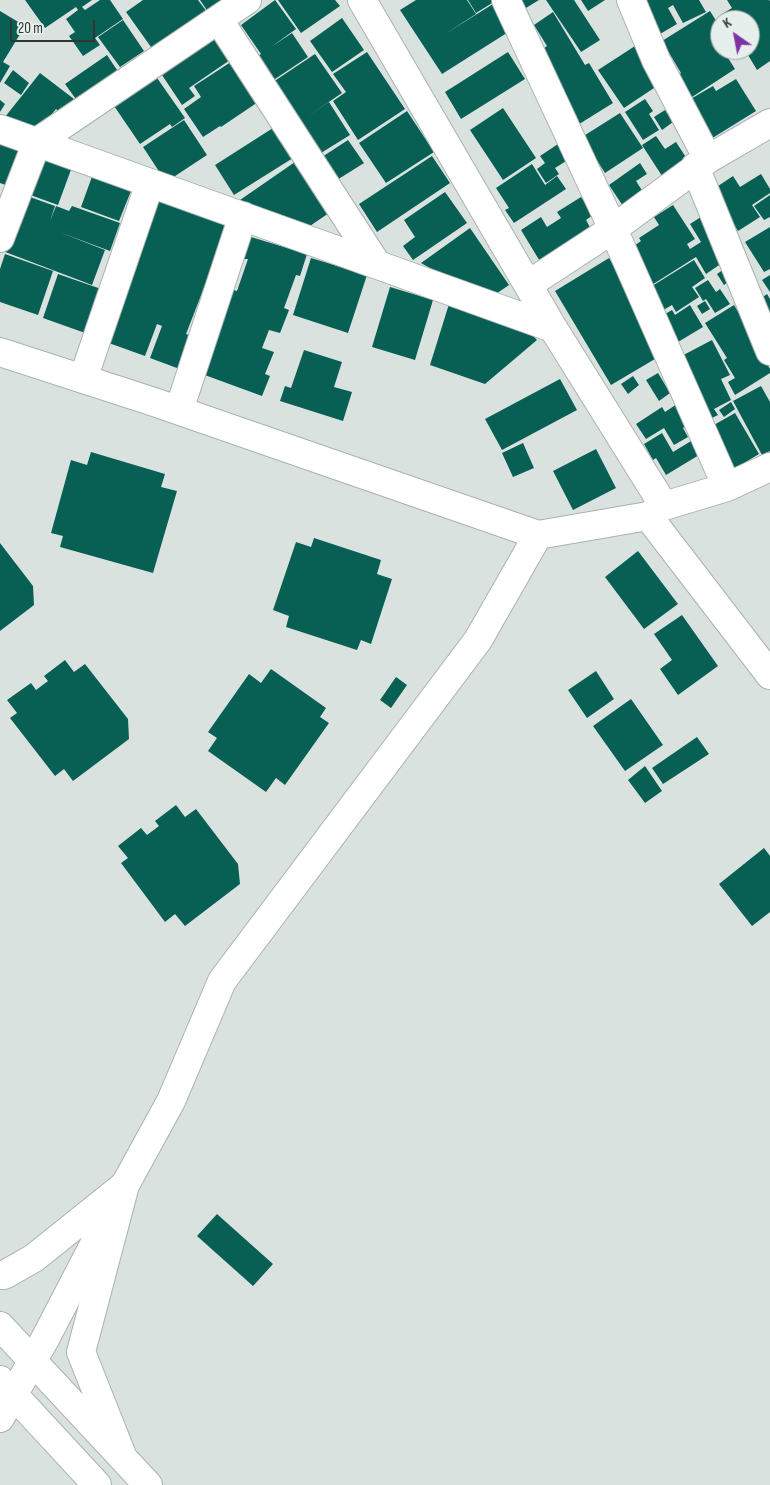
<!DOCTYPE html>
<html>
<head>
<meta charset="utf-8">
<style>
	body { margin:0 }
	#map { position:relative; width:770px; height:1485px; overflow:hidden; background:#dae2e0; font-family:"Sofia Sans Condensed",sans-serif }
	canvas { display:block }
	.north { position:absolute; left:710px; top:10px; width:50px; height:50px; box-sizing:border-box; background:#e7efed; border:1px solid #9fa5a3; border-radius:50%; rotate:327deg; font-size:14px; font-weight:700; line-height:20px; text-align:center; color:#323534 }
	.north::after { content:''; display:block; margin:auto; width:18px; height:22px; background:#7f32a3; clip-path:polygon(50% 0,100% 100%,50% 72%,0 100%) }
	.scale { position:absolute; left:10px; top:20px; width:85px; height:22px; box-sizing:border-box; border:2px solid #323534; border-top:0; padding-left:6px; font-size:15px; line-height:18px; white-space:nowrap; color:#323534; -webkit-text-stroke:4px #e7efed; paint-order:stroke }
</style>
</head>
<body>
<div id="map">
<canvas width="770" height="1485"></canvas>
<div class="north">K</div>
<div class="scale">20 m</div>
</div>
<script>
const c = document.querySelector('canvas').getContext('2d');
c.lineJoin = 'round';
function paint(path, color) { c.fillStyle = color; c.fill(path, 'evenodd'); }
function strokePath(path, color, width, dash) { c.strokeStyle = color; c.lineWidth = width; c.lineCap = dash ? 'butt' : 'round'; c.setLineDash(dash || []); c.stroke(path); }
paint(new Path2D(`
	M25,0H92L82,7L85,10L100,0H110L123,19L95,38L100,45L83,56L69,36L75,32L66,19L78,10L76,7L45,28Z
	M143,0H198L210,16L156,54L126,12Z
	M200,0H224L208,12Z
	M275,0L296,29L271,47L292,33L308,57L272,81L256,57L261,54L241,25Z
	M278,0H335L340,6L301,33Z
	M416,0H467L476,14L445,34L493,4L510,31L442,74L400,10Z
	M468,0H497L476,13Z
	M514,0H539L521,11Z
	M546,0H574L600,40L581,52Z
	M581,0H605L588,11Z
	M641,0H699L706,12L683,23L673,5L668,8L677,24L660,34Z
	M727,0H769L770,1V61L757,70L745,50H750V20H725L722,14L732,8Z
	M0,11L25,26L3,62L10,66L0,83Z
	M710,11L720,27V50H723L735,69L689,99L675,77L681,73L662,41Z
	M553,12L585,65L589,63L613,103L576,126L540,51L547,46L534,25Z
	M342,18L364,50L332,72L310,41Z
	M123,20L144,51L120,67L98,37Z
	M215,38L230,60L189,88L195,96L182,105L162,75Z
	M635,46L660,84L624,108L598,70Z
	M367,52L405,109L358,140L333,101L346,92L333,74Z
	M508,52L525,79L461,119L445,92Z
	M315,54L342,93L308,116L329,102L350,135L321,153L273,82Z
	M107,55L119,73L78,102L65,84Z
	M234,60L261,100L221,127L220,126L203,137L184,109L201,97L194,86Z
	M13,70L29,83L21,95L4,83Z
	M40,73L74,99L62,115L56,109L33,138L5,117Z
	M155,75L185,118L172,127L170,124L140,144L110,100Z
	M736,79L756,111L706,142L682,104L713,86L716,91Z
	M645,99L653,111L649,114L659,130L643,140L625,112Z
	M0,100L5,104L0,112Z
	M503,108L536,158L503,180L470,130Z
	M665,110L673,122L662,130L654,117Z
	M407,111L434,152L386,183L359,143Z
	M620,113L643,148L605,173L582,137Z
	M184,120L207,155L166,182L143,147Z
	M273,128L293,158L234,195L215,165Z
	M656,136L665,149L676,142L689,162L664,179L642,145Z
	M348,140L364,163L337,180L322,157Z
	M0,141L26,149L14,188L0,183Z
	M561,142L571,158L555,168L559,174L546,183L537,169L545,163L540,156Z
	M36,154L72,167L58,205L22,192Z
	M432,156L450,183L377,232L359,204Z
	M295,162L329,213L301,232L240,200Z
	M640,163L647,174L636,181L645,195L625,209L609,185Z
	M532,164L545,185L557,176L566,189L514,223L505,210L509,208L496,188Z
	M94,171L133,186L119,221L81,207Z
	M761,174L770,189V193L752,205L760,217L738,231L712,190L733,176L740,187Z
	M445,192L467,223L413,260L403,246L415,237L404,220Z
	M770,195V217L764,220L754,206Z
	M30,197L55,206L50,221L56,206L69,211L72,206L120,223L110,251L59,232L105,250L92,285L0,250Z
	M153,197L228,226L186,334L197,338L185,371L150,358L162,326L157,324L145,356L106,342Z
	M581,197L593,215L586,220L592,231L541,263L521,230L541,217L547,227L561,218L557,212Z
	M673,205L695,239L687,244L690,249L701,242L690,224L707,213L725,261L706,274L696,257L647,288L624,253L641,241L639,238L659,225L654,217Z
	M770,227V269L764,272L745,242Z
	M470,228L509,285L487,300L421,263Z
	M251,237L307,254L300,276L296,275L284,308L289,310L280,333L269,330L262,348L274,352L265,374L270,376L262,396L202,374L227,288L237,291L248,259H244Z
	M5,254L53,271L38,315L0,302V269Z
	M311,258L367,275L348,333L293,315Z
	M609,258L651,328L660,356L611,385L555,291Z
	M694,260L705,278L692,287L699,297L676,312L672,305L658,313L644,291Z
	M730,265L737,276L724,285L717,274Z
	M58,274L104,290L88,334L43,318Z
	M770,275V292L762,280Z
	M708,280L716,292L720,289L730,304L715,313L706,299L703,301L695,288Z
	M390,287L433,300L415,360L372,347Z
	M767,294L770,299V321L757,301Z
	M705,301L710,309L702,314L697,306Z
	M449,304L520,323L537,340L485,384L430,365Z
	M690,305L703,327L673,345L657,319L672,310L675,315Z
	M734,305L755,340L753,342L770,369V373L735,395L728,382L735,378L724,360L727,358L705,323Z
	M712,340L730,375L721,379L731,400L714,409L718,415L702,423L674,360Z
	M304,350L342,362L334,387L352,392L343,421L280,401L285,386L291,388Z
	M658,373L670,393L659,401L646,380Z
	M633,376L639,385L628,394L621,384Z
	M560,379L577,410L502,450L485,419Z
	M761,386L770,402V451L762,455L733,401Z
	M680,402L693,422L683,428L688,437L674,445L664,428L646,439L636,424L662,407L665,412Z
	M731,402L735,409L724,417L719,410Z
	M735,413L759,454L729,472L705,430Z
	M662,433L673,452L696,438L704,452L666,475L656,458L653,460L644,444Z
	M523,443L534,468L513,477L502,453Z
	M596,449L616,488L573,510L553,471Z
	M91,452L165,474L161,487L177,491L153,573L60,547L63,536L51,533L71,460L87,465Z
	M314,538L381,560L377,574L392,579L371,644L361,640L357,650L286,627L289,616L273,610L296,542L311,547Z
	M0,543L33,586L34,605L0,631Z
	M638,551L678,604L644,629L605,577Z
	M682,615L718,666L678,695L660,669L672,660L654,634Z
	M65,660L74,672L85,664L128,719L129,739L73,781L64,769L55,776L10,718L17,713L7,700L31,683L36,690L48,681L44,676Z
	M271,669L326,708L320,717L329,723L285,785L276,778L266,792L208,751L217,738L208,732L249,674L261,683Z
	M596,671L614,699L587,718L568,690Z
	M396,677L407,685L391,708L380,700Z
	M631,699L663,745L625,771L593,726Z
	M697,737L709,754L663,784L652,768Z
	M645,766L662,791L645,803L628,780Z
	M176,805L185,817L196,809L238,864L240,884L185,926L175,914L165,922L121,863L128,858L118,846L141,828L147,835L159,826L155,821Z
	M764,848L770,856V912L752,926L719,884Z
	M217,1214L273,1264L253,1286L197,1236Z`), '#085f54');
const minor = new Path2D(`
	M362,0L553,328L664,506
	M506,0L613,229L727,487
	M631,0L656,60L708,159
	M219,20L376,263
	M0,129L553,328
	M695,167L770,351
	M0,238L37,142L247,0
	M529,284L613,229L708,159L770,123
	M0,352L154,402L538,535L648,516L664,506L727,487L770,467
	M83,379L150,183
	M179,410L243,216
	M648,516L770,675
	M0,1418L45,1339L125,1185L171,1101L222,981L478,640L538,535`);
const major = new Path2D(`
	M0,1275H4L34,1258L125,1185
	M0,1326L148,1485
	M0,1380L97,1485
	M123,1458L81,1352L125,1185`);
strokePath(minor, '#aab1af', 30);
strokePath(major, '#aab1af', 30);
strokePath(minor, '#fff', 28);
strokePath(major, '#fff', 28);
</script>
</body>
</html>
